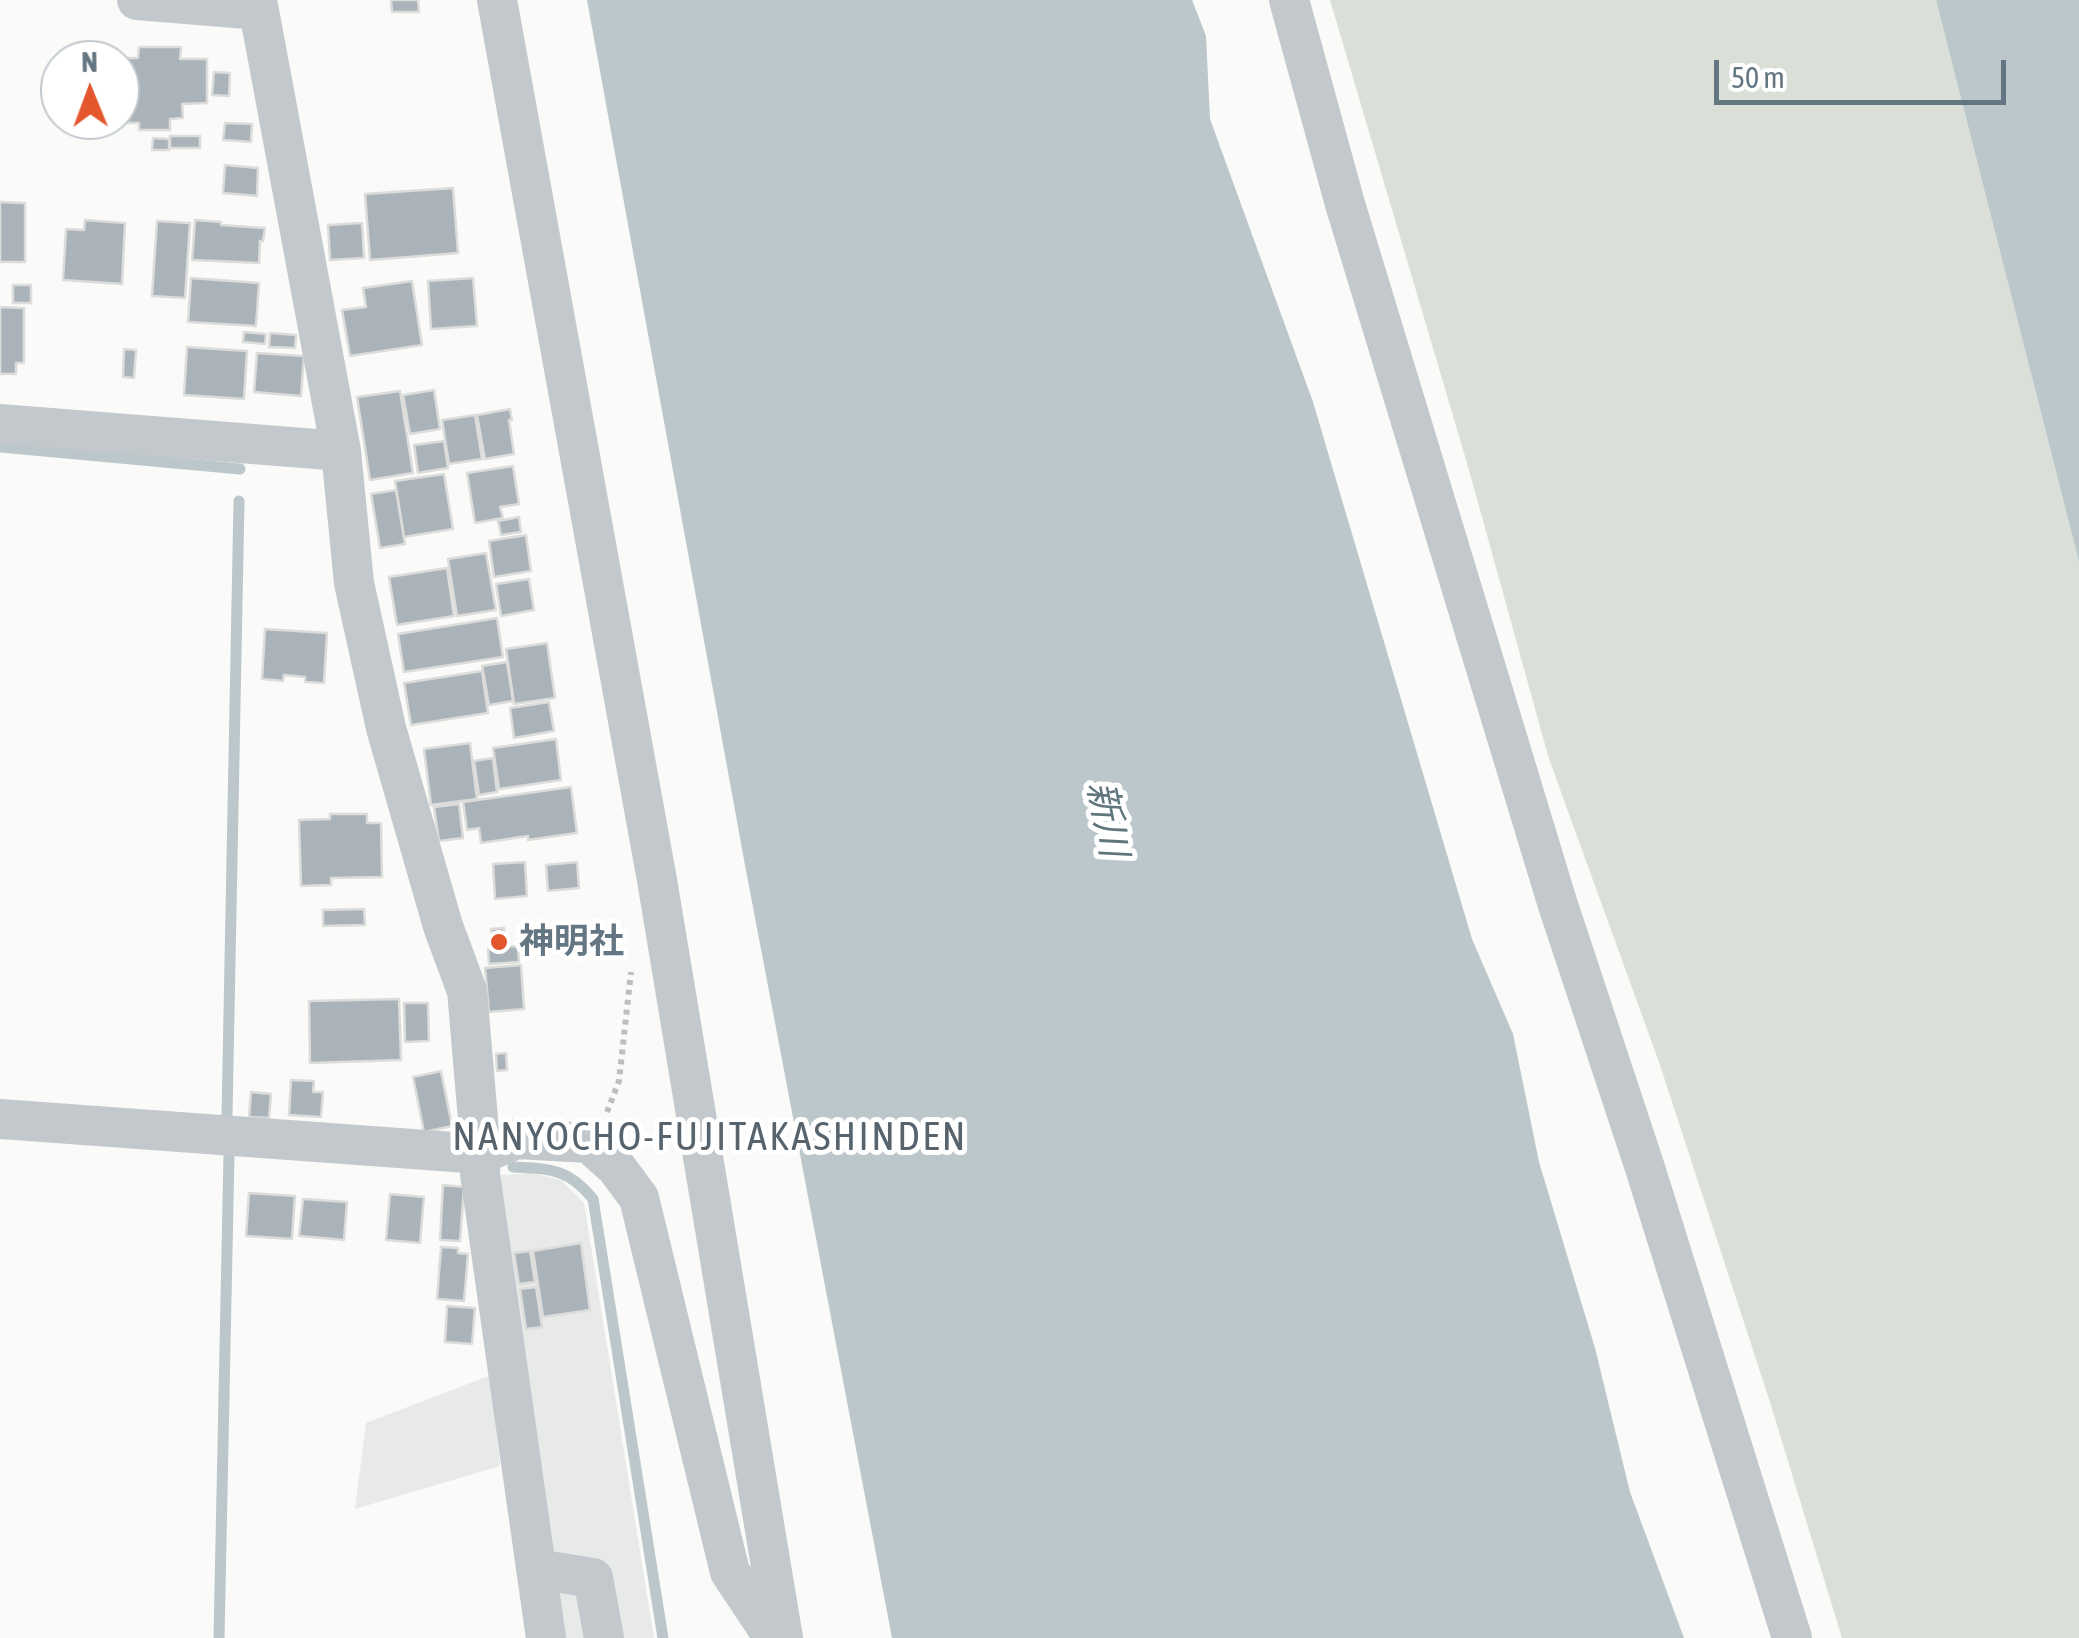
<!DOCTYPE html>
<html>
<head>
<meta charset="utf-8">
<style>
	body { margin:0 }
	#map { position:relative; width:2079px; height:1638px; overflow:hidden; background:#fafaf8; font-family:"Asap Condensed",sans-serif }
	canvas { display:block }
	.north { position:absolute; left:40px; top:40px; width:100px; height:100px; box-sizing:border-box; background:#fff; border:2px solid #c1c8cd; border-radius:50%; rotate:359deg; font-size:28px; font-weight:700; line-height:40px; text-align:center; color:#657683 }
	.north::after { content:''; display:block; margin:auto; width:35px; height:45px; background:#e4572e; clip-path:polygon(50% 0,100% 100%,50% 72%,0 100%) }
	.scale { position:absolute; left:1714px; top:60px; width:292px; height:45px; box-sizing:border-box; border:5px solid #657683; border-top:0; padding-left:12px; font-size:30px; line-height:35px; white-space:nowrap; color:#657683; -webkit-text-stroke:8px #fff; paint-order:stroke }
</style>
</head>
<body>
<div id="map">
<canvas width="2079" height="1638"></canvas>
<div class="north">N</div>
<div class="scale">50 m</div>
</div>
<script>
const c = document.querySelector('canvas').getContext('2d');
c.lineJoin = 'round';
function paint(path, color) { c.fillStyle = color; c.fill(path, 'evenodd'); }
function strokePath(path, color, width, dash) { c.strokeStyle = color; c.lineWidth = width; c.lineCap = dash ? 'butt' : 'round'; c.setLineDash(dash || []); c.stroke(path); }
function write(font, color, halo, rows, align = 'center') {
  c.font = font + ' "Asap Condensed","Noto Sans JP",sans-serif'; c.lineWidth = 10; c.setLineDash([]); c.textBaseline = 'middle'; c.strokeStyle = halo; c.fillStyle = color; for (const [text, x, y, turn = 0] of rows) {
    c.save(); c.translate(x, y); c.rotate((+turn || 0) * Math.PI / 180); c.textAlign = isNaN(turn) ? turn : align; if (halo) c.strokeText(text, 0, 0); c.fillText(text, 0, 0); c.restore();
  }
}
paint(new Path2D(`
	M531,1173L561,1180L584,1203L654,1638H562L498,1175Z
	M491,1375L500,1466L355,1509L366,1423Z`), '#e8e9e9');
paint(new Path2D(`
	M1330,0H1936L2079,562V1638H1842L1769,1399L1659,1062L1549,759L1467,463Z`), '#dadfd7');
paint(new Path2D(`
	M587,0H1192L1206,36L1210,119L1313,402L1472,939L1513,1034L1539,1162L1595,1348L1630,1492L1684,1638H892L745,865Z
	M1936,0H2079V562Z`), '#bbc7cb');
strokePath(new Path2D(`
	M0,447L240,469
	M227,1115L239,501
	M513,1167C550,1169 568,1168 593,1199L663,1638
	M219,1638L229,1154`), '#bbc7cb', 11);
const building = new Path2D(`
	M391,0H418L419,12H392Z
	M139,47H181L180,59H207V103L182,104L183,118L170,119V130H139V123H100V120H120V60L100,58H138Z
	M214,72L230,73L229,96L212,95Z
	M225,123L252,124L251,142L223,140Z
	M170,136H200V148H170Z
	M153,138L169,139V150H152Z
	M225,165L258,168L257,196L223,193Z
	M453,188L458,253L370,260L365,194Z
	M0,202L25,203V262H0Z
	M85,220L125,223L122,284L63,280L66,229L84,230Z
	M195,220L221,222V225L265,228L263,241H260L259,263L192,260Z
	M157,221L190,223L185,298L152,296Z
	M362,223L364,258L330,260L328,225Z
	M191,278L259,283L256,326L188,322Z
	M473,278L477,326L431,329L428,281Z
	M412,281L422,345L350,356L342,310L366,307L363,288Z
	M13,285H31V303H13Z
	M0,307L24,308V363H16V374H0Z
	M244,332L266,334L265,344L243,342Z
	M270,333L296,335L295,348L269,347Z
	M187,347L247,351L244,399L184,395Z
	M124,349L136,350L134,378L123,377Z
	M257,353L304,356L301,396L254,392Z
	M434,390L440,429L410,434L403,395Z
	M400,391L413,473L370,480L357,397Z
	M510,409L512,420H509L514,454L485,459L477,415Z
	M475,415L482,459L449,464L442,420Z
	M444,441L448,468L418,473L414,445Z
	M513,466L519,504L500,507L503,518L475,523L467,473Z
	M444,474L453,529L404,537L395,481Z
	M396,490L405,544L380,548L371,494Z
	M519,517L521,532L501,535L498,521Z
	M526,535L531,571L494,577L489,541Z
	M486,553L496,610L457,616L448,559Z
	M447,568L454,616L397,625L389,577Z
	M529,579L534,610L501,616L496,584Z
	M497,618L503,657L404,672L398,634Z
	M265,629L327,633L324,683L305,682V677L284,675L283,681L262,679Z
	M547,643L555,698L514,704L506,649Z
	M507,662L513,701L489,705L482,666Z
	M482,671L488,713L411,725L404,683Z
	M549,702L554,731L514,738L510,708Z
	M556,739L561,780L499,789L493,748Z
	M470,743L477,799L431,805L424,749Z
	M493,758L497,792L479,795L474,761Z
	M571,787L577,833L528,840V836L481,843L479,828L467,830L463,802Z
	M459,804L463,838L439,841L434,807Z
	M330,814H367V823H381L382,877L331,878V885L301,886L299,820L330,819Z
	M525,862L527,896L495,899L493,864Z
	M577,862L579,888L548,891L546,865Z
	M364,909L365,925L323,926V910Z
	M504,928L505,947L518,946L519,962L489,964L488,949H492L491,929Z
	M521,965L524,1009L489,1012L485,968Z
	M399,999L401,1060L310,1063L309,1001Z
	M404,1003H428L429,1041L405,1042Z
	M506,1053L507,1070L497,1071L496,1054Z
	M441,1071L452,1126L424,1132L413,1077Z
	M291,1080L314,1081L313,1092H323L321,1117L289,1115Z
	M251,1092L271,1094L269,1118L249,1117Z
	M443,1185L464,1187L460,1241L440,1240Z
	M249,1193L295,1196L292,1239L246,1236Z
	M390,1194L424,1197L420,1243L386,1240Z
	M303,1199L347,1202L344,1240L299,1236Z
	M581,1243L590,1310L543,1317L533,1251Z
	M441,1247L458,1248V1253L468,1254L464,1301L437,1299Z
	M530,1251L535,1282L519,1284L514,1253Z
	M536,1287L542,1327L526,1329L520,1289Z
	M447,1306L475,1308L472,1344L445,1342Z`);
paint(building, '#aab3b9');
strokePath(building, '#dcdcda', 2.5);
strokePath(new Path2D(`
	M607,1112L619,1081L631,972`), '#bbbfc2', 6, [5, 5]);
strokePath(new Path2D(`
	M137,0L259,10
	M257,0L341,451L354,583L386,728L443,926L467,991L481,1154L480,1174L546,1638
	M497,0L657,880L783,1638
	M1289,0L1345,204L1557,902L1645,1168L1792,1638
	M0,424L341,451
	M0,1119L481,1154L517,1139L589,1143L616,1167L639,1198L730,1572L774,1638
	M536,1569L593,1578L604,1638`), '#c3c8cc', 40);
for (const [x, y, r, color] of [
	[499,942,10,"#e4572e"]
]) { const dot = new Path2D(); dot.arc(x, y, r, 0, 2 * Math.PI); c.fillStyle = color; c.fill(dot); strokePath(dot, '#fff', 4); }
write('bold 35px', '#657683', '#fff', [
	["神明社",519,942]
], 'left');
write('italic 38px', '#60757c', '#fff', [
	["新川",1107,819,79]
]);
c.letterSpacing = '2.5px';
write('40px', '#57646e', '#fff', [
	["NANYOCHO-FUJITAKASHINDEN",710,1137]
]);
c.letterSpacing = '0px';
</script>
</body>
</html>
